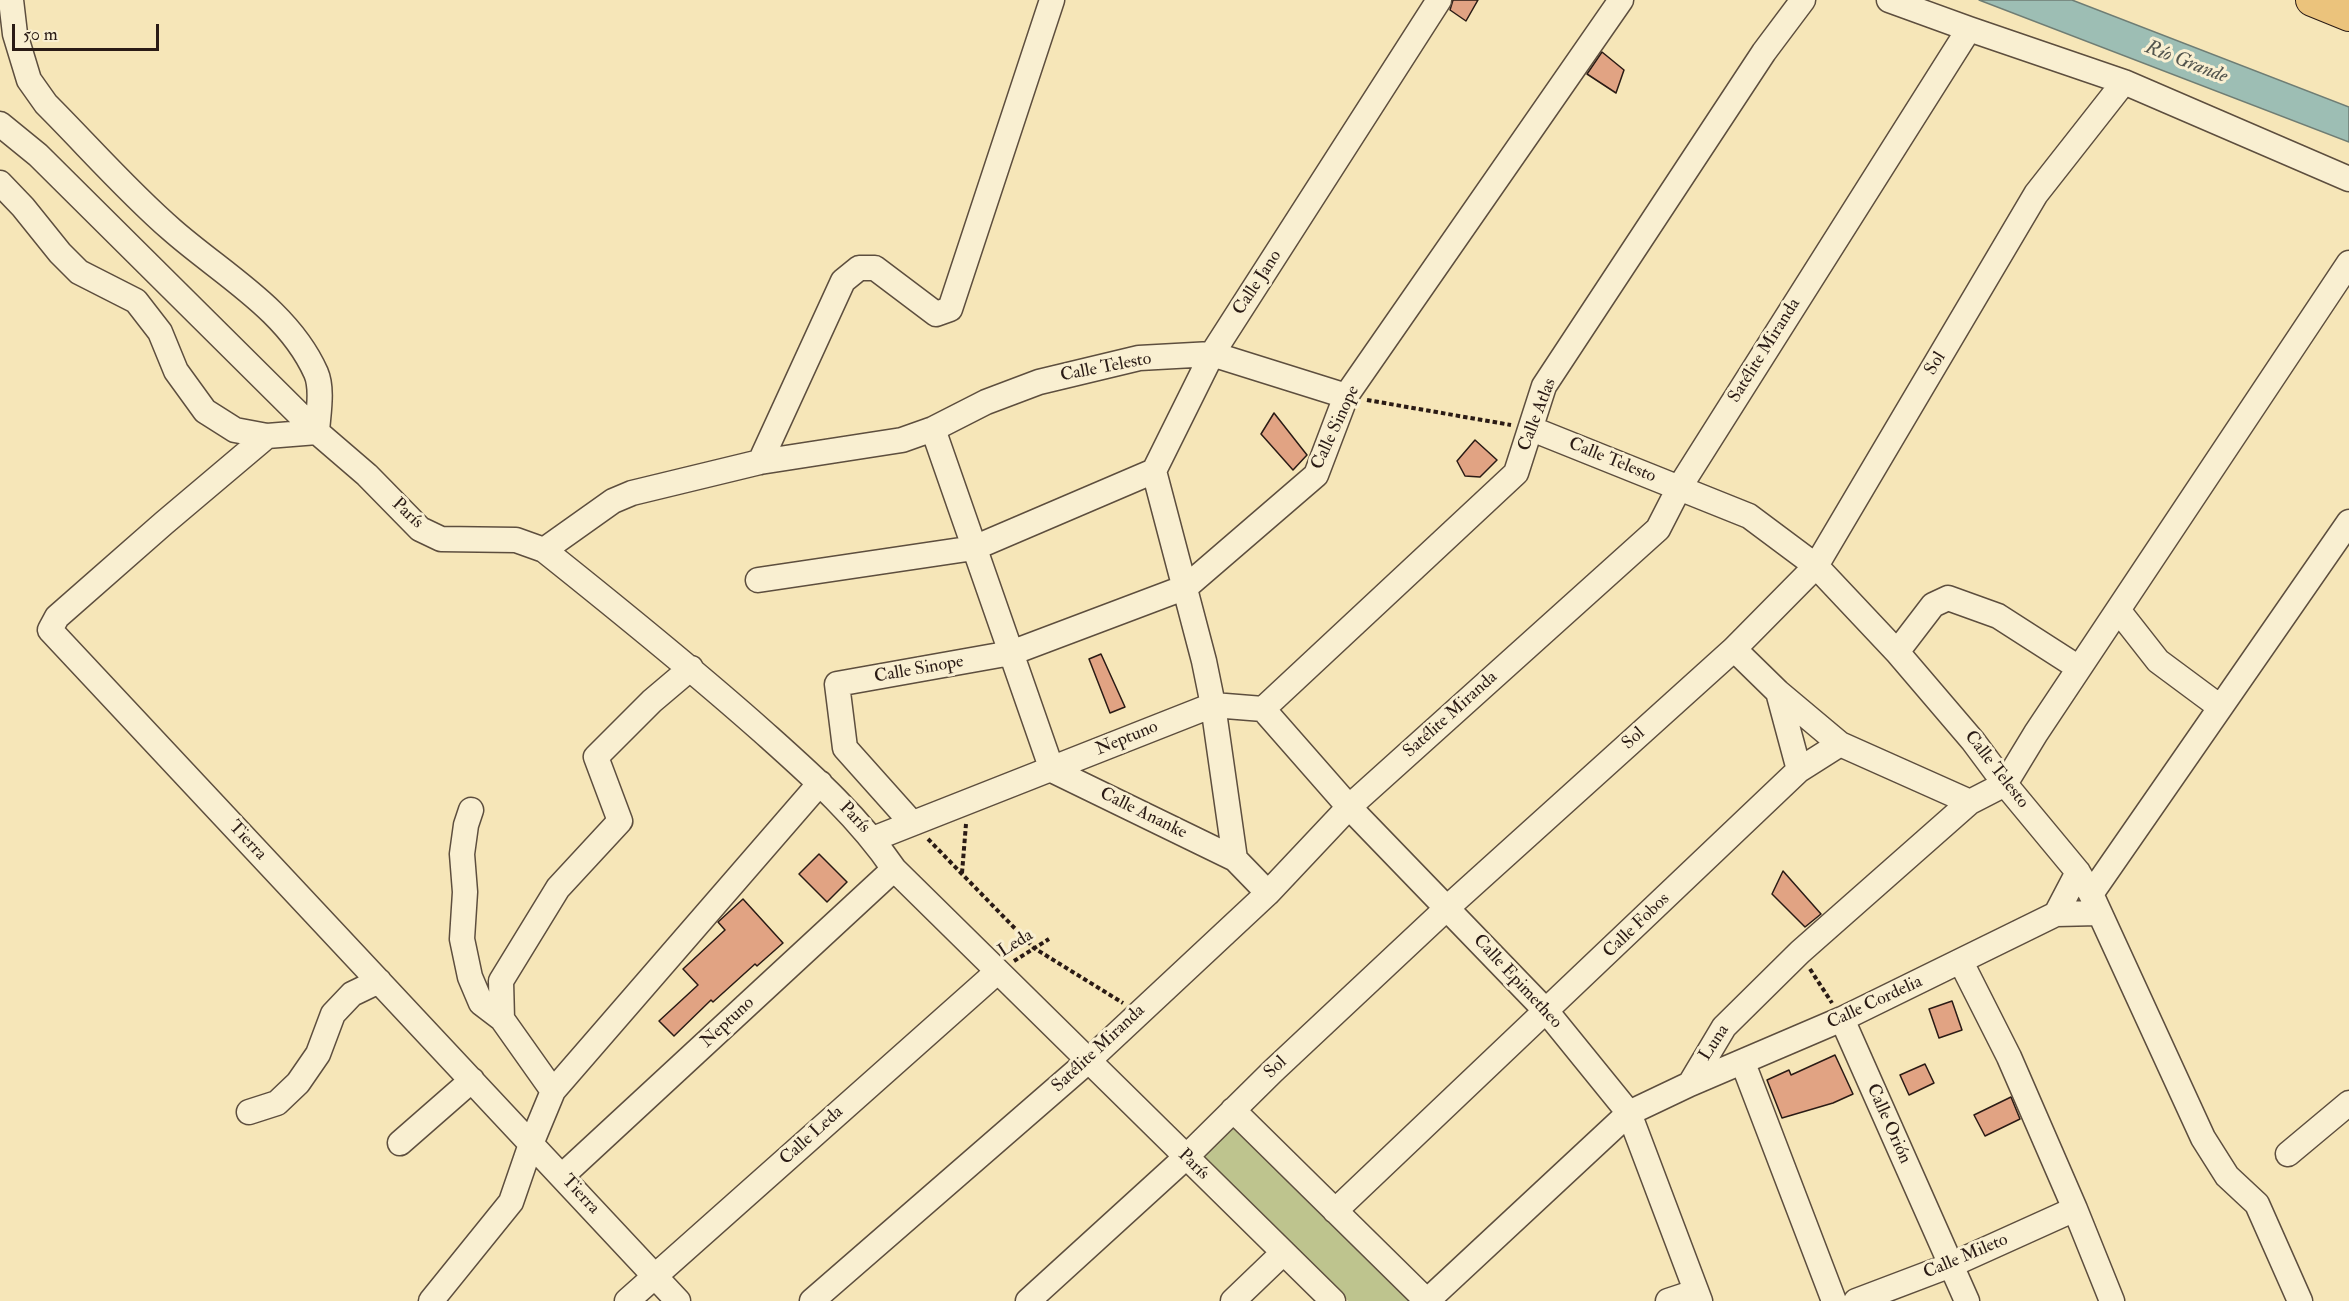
<!DOCTYPE html>
<html>
<head>
<meta charset="utf-8">
<style>
	body { margin:0 }
	#map { position:relative; width:2349px; height:1301px; overflow:hidden; background:#f6e6b8; font-family:"IM FELL Double Pica",serif }
	canvas { display:block }
	.scale { position:absolute; left:12px; top:24px; width:147px; height:27px; box-sizing:border-box; border:3px solid #2a1b15; border-top:0; padding-left:8px; font-size:18px; line-height:21px; white-space:nowrap; color:#2a1b15; -webkit-text-stroke:4px #f9efd1; paint-order:stroke }
</style>
</head>
<body>
<div id="map">
<canvas width="2349" height="1301"></canvas>
<div class="scale">50 m</div>
</div>
<script>
const c = document.querySelector('canvas').getContext('2d');
c.lineJoin = 'round';
function paint(path, color) { c.fillStyle = color; c.fill(path, 'evenodd'); }
function strokePath(path, color, width, dash) { c.strokeStyle = color; c.lineWidth = width; c.lineCap = dash ? 'butt' : 'round'; c.setLineDash(dash || []); c.stroke(path); }
function write(font, color, halo, rows, align = 'center') {
  c.font = font + ' "IM FELL Double Pica",serif'; c.lineWidth = 6; c.setLineDash([]); c.textBaseline = 'middle'; c.strokeStyle = halo; c.fillStyle = color; for (const [text, x, y, turn = 0] of rows) {
    c.save(); c.translate(x, y); c.rotate((+turn || 0) * Math.PI / 180); c.textAlign = isNaN(turn) ? turn : align; if (halo) c.strokeText(text, 0, 0); c.fillText(text, 0, 0); c.restore();
  }
}
paint(new Path2D(`
	M1236,1124L1416,1301H1348L1203,1158Z`), '#bec48e');
const water = new Path2D(`
	M1979,0H2072L2349,107V142Z`);
paint(water, '#9dbeb4');
strokePath(water, '#6f7d74', 1.5);
const building = new Path2D(`
	M1453,0H1478L1466,21L1450,10Z
	M1602,52L1624,70L1616,93L1587,74Z
	M1274,413L1307,455L1293,470L1261,434Z
	M1475,440L1497,460L1480,477L1465,476L1457,461Z
	M1101,654L1125,707L1110,713L1089,659Z
	M819,854L847,882L827,902L799,874Z
	M1783,871L1821,914L1805,927L1772,894Z
	M743,899L783,943L757,966L755,964L713,1002L711,1000L674,1036L659,1021L698,985L683,969L725,930L718,922Z
	M1952,1001L1962,1030L1939,1038L1929,1009Z
	M1835,1055L1853,1094L1833,1103L1782,1118L1767,1080L1789,1070L1791,1075Z
	M1925,1064L1934,1083L1909,1095L1900,1075Z
	M2011,1097L2020,1119L1985,1136L1974,1115Z`);
paint(building, '#e1a383');
strokePath(building, '#2a1b15', 1.5);
const minor = new Path2D(`
	M11,0L15,34L29,80L46,104C87,145 128,192 172,230C222,274 288,310 316,373C323,389 318,415 317,432
	M1889,0L1969,29L2124,82L2349,179
	M0,124L38,155L317,432L367,475L420,529L441,539L516,540L544,550C618,609 691,668 762,731C810,774 857,815 894,869L1333,1301
	M0,183L23,207L60,253L79,272L136,301L160,332L176,371L205,411L235,430L267,436L317,432
	M933,429L1052,770L1235,859
	M1532,429L1749,516L1816,566L1897,652L1973,741L2005,784L2078,872L2091,894L2203,1138L2227,1176L2257,1204L2300,1301
	M267,436L164,523L57,617L50,630L678,1301
	M760,462L843,281L859,268H875L936,314L950,309L1052,0
	M544,550L613,501L632,493L760,462L902,440L933,429L986,402L1039,382L1139,358L1212,354L1346,396
	M758,580L974,548L1154,471
	M2118,610L2158,661L2220,707
	M1734,649L1778,692L1840,744L1970,802
	M1897,652L1933,605L1948,598L1998,616L2079,668
	M1778,692L1799,770
	M1263,709L1349,807L1547,1012L1629,1113L1700,1301
	M471,810L466,825L462,854L465,892L462,939L470,977L481,1003L502,1019
	M912,823L845,748L837,684L1011,653L1186,587L1316,475L1346,396L1621,0
	M873,839L1213,705L1263,709L1516,473L1544,386L1764,52L1803,0
	M1268,893L1235,859L1213,705L1204,661L1154,471L1212,354L1439,0
	M2091,894L2349,522
	M2056,914L2078,872
	M1961,962L2009,1057L2075,1209L2112,1301
	M1842,1019L1967,1301
	M1743,1063L1834,1301
	M1690,1084L1842,1019L2056,914L2098,913
	M553,1091L502,1019L501,981L558,888L620,821L596,757L652,701L691,668
	M1233,1110L1427,1301
	M249,1112L277,1103L298,1083L318,1054L333,1014L352,994L379,981
	M400,1143L472,1080
	M2288,1154L2349,1103
	M562,1176L894,869
	M1335,1211L1799,770L1840,744
	M431,1301L511,1202L531,1144L553,1091L820,783
	M627,1301L997,972
	M812,1301L1087,1062L1268,893L1349,807L1658,529L1679,488L1969,29
	M1028,1301L1185,1158L1273,1071L1447,908L1734,649L1816,566L2036,194L2124,82
	M1233,1301L1283,1253
	M1427,1301L1629,1113L1690,1084L1724,1027L1800,952L1970,802L2005,784L2036,733L2349,263
	M1668,1301L1695,1292
	M1856,1301L1951,1265L2075,1209`);
const major = new Path2D(`
	M2312,0L2349,15`);
strokePath(minor, '#5d4e3e', 27);
strokePath(major, '#2a1b15', 34);
strokePath(new Path2D(`
	M1367,400L1511,425
	M928,839L1034,948L1123,1003
	M962,873L966,824
	M1014,961L1049,939
	M1810,969L1832,1003`), '#2a1b15', 4, [4.5, 3]);
strokePath(minor, '#f9efd1', 24);
strokePath(major, '#ebc37c', 32);
write('18px', '#2a1b15', '#f9efd1', [
	["Calle Jano",1258,283,-57],
	["Satélite Miranda",1765,351,-58],
	["Sol",1936,364,-59],
	["Calle Telesto",1106,368,-11],
	["Calle Atlas",1538,415,-69],
	["Calle Sinope",1336,428,-65],
	["Calle Telesto",1612,461,22],
	["París",407,514,43],
	["Calle Sinope",919,670,-10],
	["Satélite Miranda",1451,715,-42],
	["Neptuno",1127,739,-22],
	["Sol",1634,739,-42],
	["Calle Telesto",1996,770,52],
	["Calle Ananke",1143,814,26],
	["París",854,818,46],
	["Tierra",247,841,47],
	["Calle Fobos",1637,926,-44],
	["Leda",1016,944,-32],
	["Calle Epimetheo",1517,982,47],
	["Calle Cordelia",1875,1003,-25],
	["Neptuno",728,1023,-43],
	["Luna",1715,1043,-57],
	["Satélite Miranda",1099,1049,-43],
	["Sol",1276,1068,-43],
	["Calle Orión",1888,1124,66],
	["Calle Leda",812,1136,-42],
	["París",1193,1165,44],
	["Tierra",580,1195,47],
	["Calle Mileto",1966,1257,-23]
]);
write('italic 20px', '#52544d', '#f9efd1', [
	["Río Grande",2186,63,21]
]);
</script>
</body>
</html>
